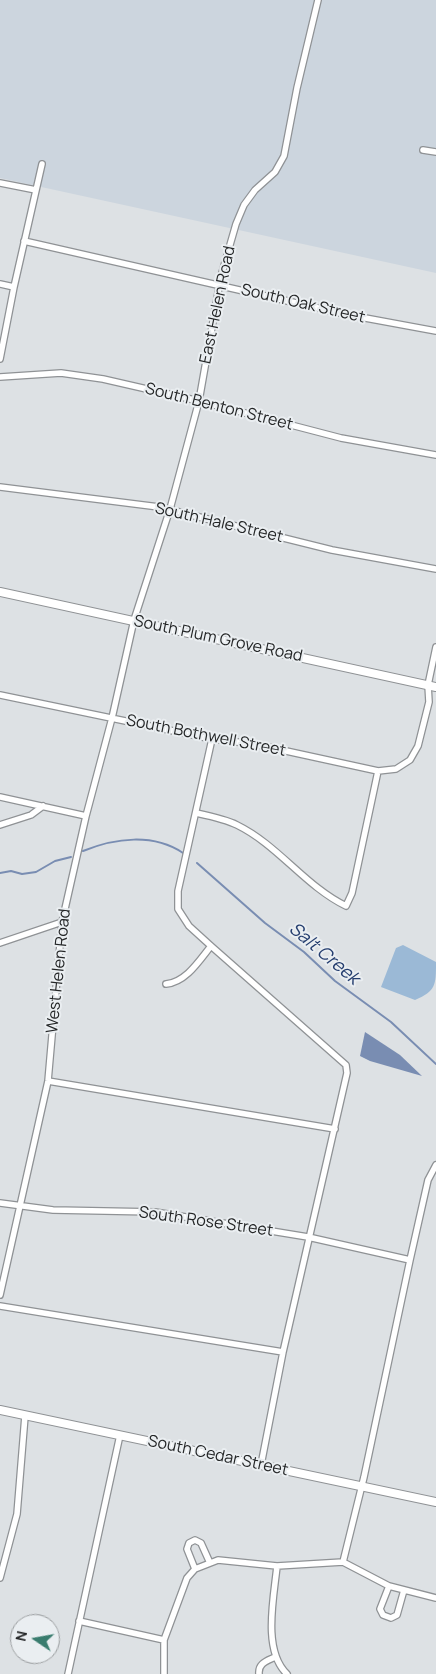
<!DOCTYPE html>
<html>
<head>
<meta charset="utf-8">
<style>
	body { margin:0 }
	#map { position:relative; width:436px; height:1674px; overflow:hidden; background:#dde1e4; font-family:Manrope,sans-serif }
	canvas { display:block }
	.north { position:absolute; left:10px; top:1614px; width:50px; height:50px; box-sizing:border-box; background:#eaeef1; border:1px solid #9b9ea0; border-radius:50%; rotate:282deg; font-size:14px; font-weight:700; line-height:20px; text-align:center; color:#242627 }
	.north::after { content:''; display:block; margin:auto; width:18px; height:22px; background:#397c6e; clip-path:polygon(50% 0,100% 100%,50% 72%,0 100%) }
</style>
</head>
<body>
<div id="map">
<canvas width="436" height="1674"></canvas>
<div class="north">N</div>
</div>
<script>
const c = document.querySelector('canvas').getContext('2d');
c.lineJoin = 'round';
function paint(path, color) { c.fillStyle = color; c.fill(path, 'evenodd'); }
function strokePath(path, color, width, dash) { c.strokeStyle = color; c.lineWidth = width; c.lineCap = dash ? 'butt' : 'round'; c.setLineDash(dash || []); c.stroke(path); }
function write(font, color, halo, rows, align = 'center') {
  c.font = font + ' Manrope,sans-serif'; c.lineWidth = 4; c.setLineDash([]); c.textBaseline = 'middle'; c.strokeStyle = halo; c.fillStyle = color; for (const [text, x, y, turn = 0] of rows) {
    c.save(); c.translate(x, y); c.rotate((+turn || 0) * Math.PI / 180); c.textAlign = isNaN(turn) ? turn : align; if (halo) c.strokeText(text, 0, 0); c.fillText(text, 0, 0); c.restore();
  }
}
paint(new Path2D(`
	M0,0H436V273L0,178Z`), '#ccd5de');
paint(new Path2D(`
	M403,945L436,962C436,985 436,991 415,1000L381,987L396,948Z`), '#9bb9d6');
paint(new Path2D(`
	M365,1032L400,1055L422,1076L370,1061L360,1056Z`), '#798db2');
strokePath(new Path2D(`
	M83,851C115,838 153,833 183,853
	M197,863L265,923L304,952L335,981L391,1022L436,1064
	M0,873L11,871L22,874L36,872L55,861L71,857`), '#798db2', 2);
const street = new Path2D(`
	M423,150L436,152
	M0,183L36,190
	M24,241L349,315L436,331
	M0,284L14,287
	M0,359L14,287L42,164
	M0,377L61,373L103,379L199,401L341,438L436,455
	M0,487L159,507L332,550L436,569
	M0,695L212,739L254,744L378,771L396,769L410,760L418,746L429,702L428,685L436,647
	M212,739L178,891V909L189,926L211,946L346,1065L347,1073L283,1352L261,1465
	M0,797L86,816
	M196,813C210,816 225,819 237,825C278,845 305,886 346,906L352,893L378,771
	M0,825L31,815L43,806
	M0,943L62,922
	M166,984C186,982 199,961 211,946
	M48,1081L335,1129
	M0,1203L53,1210L155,1212L308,1237L410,1260
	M0,1295L48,1081L62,922L86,816L112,718L134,620L170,509L199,401L221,276L236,224L244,205L255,190L275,172L284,156L297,88L318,0
	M0,1306L283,1352
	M343,1562L364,1477L410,1260L428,1180L436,1165
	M277,1566C274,1597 262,1650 287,1674
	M195,1569L187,1549L189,1543L195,1540L201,1543L210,1563
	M0,1578L17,1514L25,1416
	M389,1586L380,1609L383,1615L391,1618L397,1615L404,1590
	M79,1621L164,1640
	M68,1674L120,1435
	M164,1674V1640L187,1578L195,1569L218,1560L277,1566L343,1562L389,1586L436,1598
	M259,1674C258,1663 267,1661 275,1657`);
const secondary = new Path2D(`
	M0,592L436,687
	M0,1410L436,1502`);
strokePath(street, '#8f9295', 8);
strokePath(secondary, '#8f9295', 10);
strokePath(street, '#fff', 5.5);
strokePath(secondary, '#fff', 8);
write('16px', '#242627', '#eaeef1', [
	["South Oak Street",303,304,13],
	["East Helen Road",218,305,-78],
	["South Benton Street",219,407,14],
	["South Hale Street",219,523,13],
	["South Plum Grove Road",218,639,12],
	["South Bothwell Street",206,736,11],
	["West Helen Road",59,971,-84],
	["South Rose Street",206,1222,8],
	["South Cedar Street",218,1456,12]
]);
write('italic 18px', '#253e6f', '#eaeef1', [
	["Salt Creek",324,954,40]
]);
</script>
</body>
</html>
